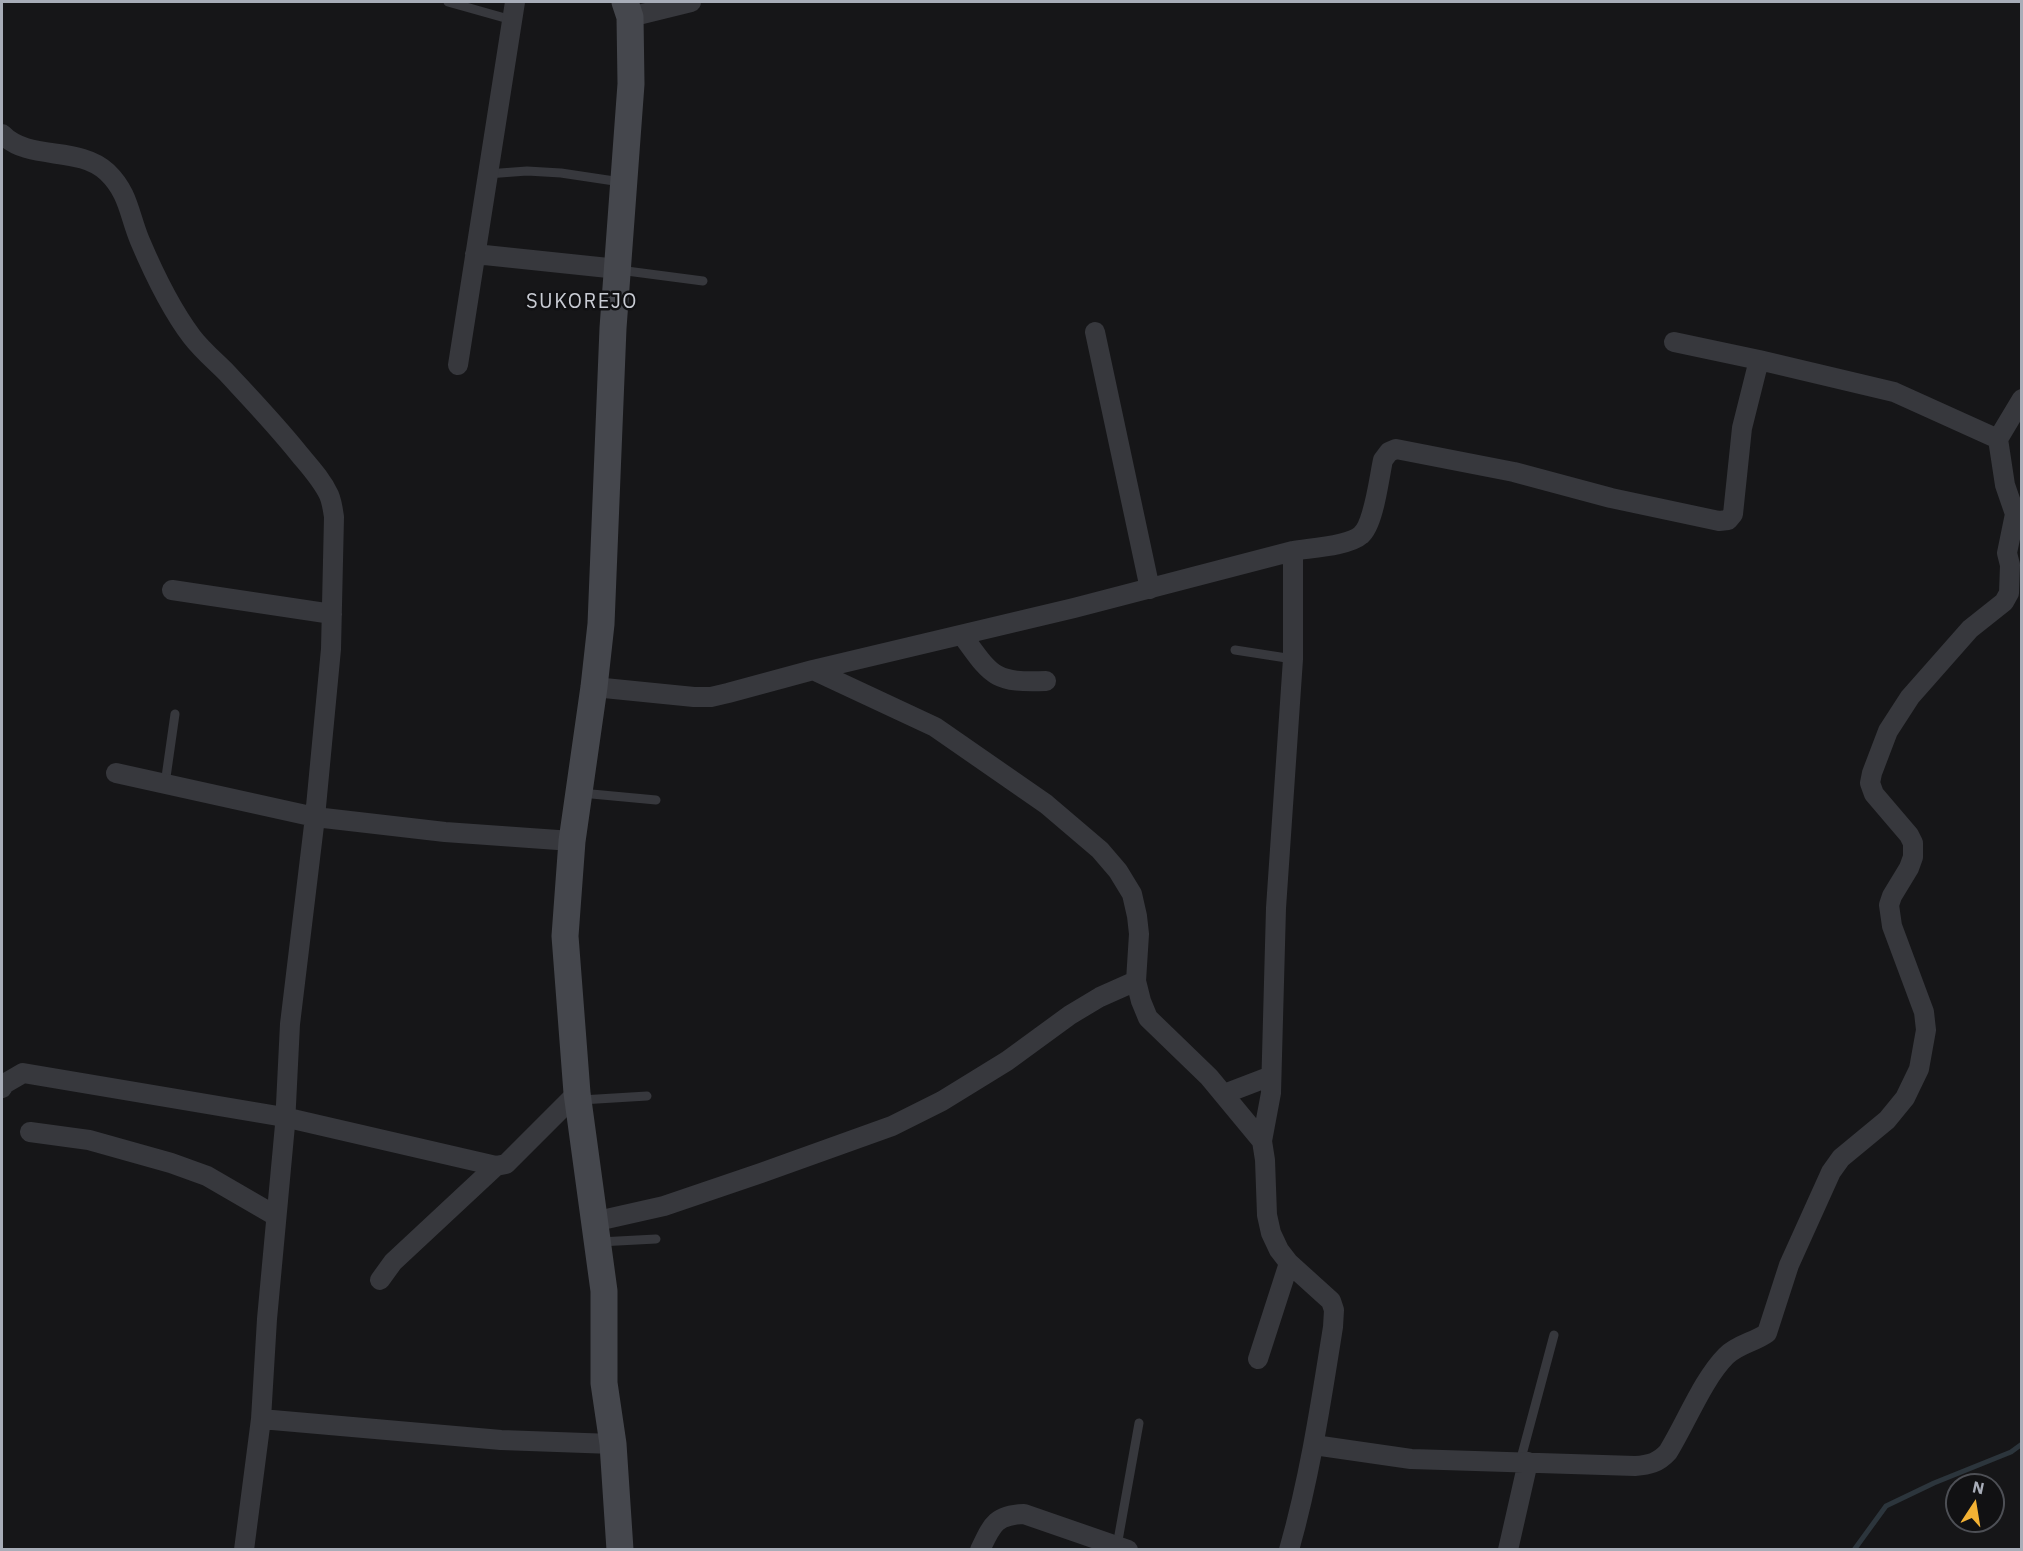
<!DOCTYPE html>
<html>
<head>
<meta charset="utf-8">
<style>
	body { margin:0 }
	#map { position:relative; width:2023px; height:1551px; overflow:hidden; background:#161618; font-family:"IBM Plex Sans",sans-serif }
	canvas { display:block }
	.frame { position:absolute; inset:0; border:3px solid #a8adb8; pointer-events:none }
	.north { position:absolute; left:1945px; top:1473px; width:60px; height:60px; box-sizing:border-box; background:#111113; border:2px solid #4d4f55; border-radius:50%; rotate:12deg; font-size:16px; font-weight:700; line-height:24px; text-align:center; color:#a8adb8 }
	.north::after { content:''; display:block; margin:auto; width:21px; height:27px; background:#f2b134; clip-path:polygon(50% 0,100% 100%,50% 72%,0 100%) }
</style>
</head>
<body>
<div id="map">
<canvas width="2023" height="1551"></canvas>
<div class="frame"></div>
<div class="north">N</div>
</div>
<script>
const c = document.querySelector('canvas').getContext('2d');
c.lineJoin = 'round';
function strokePath(path, color, width, dash) { c.strokeStyle = color; c.lineWidth = width; c.lineCap = dash ? 'butt' : 'round'; c.setLineDash(dash || []); c.stroke(path); }
function write(font, color, halo, rows, align = 'center') {
  c.font = font + ' "IBM Plex Sans",sans-serif'; c.lineWidth = 5; c.setLineDash([]); c.textBaseline = 'middle'; c.strokeStyle = halo; c.fillStyle = color; for (const [text, x, y, turn = 0] of rows) {
    c.save(); c.translate(x, y); c.rotate((+turn || 0) * Math.PI / 180); c.textAlign = isNaN(turn) ? turn : align; if (halo) c.strokeText(text, 0, 0); c.fillText(text, 0, 0); c.restore();
  }
}
strokePath(new Path2D(`
	M1854,1550L1886,1506L1934,1483L2011,1452L2022,1444`), '#2c353c', 5);
strokePath(new Path2D(`
	M448,2L512,20
	M487,174L527,171L561,173L621,182
	M619,270L703,281
	M1235,650L1293,659
	M165,784L175,714
	M581,793L656,800
	M581,1100L647,1096
	M599,1242L656,1239
	M1520,1462L1554,1335
	M1117,1546L1139,1423`), '#37383d', 9);
strokePath(new Path2D(`
	M630,17L691,2
	M2,134C29,162 78,145 107,172C129,193 129,215 140,241C154,274 170,308 192,337C202,350 215,361 227,373C252,400 277,426 300,455C311,468 322,480 329,495C332,502 333,510 334,517L331,649L315,817L290,1024L285,1125L267,1319L261,1419L244,1550
	M475,254L618,269
	M1095,332L1150,589
	M1674,342L1759,360
	M458,365L515,2
	M172,590L332,614
	M962,635C992,676 993,683 1046,681
	M813,670L935,727L1046,804L1100,850L1118,871L1132,894L1137,916L1139,934L1136,981L1141,1001L1148,1018L1209,1077L1262,1141L1265,1160L1267,1215L1271,1233L1279,1250L1289,1263L1331,1301L1334,1310L1333,1327C1321,1402 1310,1476 1289,1550
	M594,687L694,697H711L728,693L813,670L1074,608L1293,551
	M116,773L315,817L445,832L572,841
	M2,1088L4,1084L23,1073L284,1117L496,1166L506,1164L577,1093
	M1224,1094L1271,1076
	M30,1132L89,1140L171,1163L207,1176L276,1216
	M1262,1141L1271,1093L1276,908L1293,659V551C1310,548 1349,546 1361,535C1374,524 1379,478 1383,460L1389,452L1396,449L1514,472L1611,498L1719,521L1728,520L1733,514L1742,428L1759,360L1894,392L1998,439
	M593,1222L664,1206L761,1173L892,1126L942,1101L1007,1061L1070,1015L1100,997L1136,981
	M380,1280L393,1262L496,1166
	M1258,1359L1289,1263
	M261,1419L501,1440L613,1444
	M1314,1445L1411,1459L1635,1466C1649,1465 1658,1463 1668,1452C1686,1423 1703,1379 1726,1356C1738,1344 1755,1342 1767,1333L1789,1265L1831,1172L1841,1158L1887,1120L1905,1098L1919,1069L1926,1030L1924,1012L1892,926L1889,905L1892,896L1909,868L1913,857V843L1909,835L1874,794L1870,783L1872,773L1888,731L1910,697L1970,629L2004,602L2009,593L2010,565L2007,553L2015,514L2005,485L1998,439L2022,399
	M980,1550C992,1525 995,1515 1024,1514L1128,1550
	M1508,1550L1528,1462`), '#37383d', 20);
strokePath(new Path2D(`
	M620,1550L613,1444L604,1383V1291L577,1093L565,936L572,841L594,687L601,624L613,328L631,84L630,17L625,2`), '#45474d', 27);
c.letterSpacing = '1.5px';
write('20px', '#c9ccd4', '#111113', [
	["SUKOREJO",582,302]
]);
c.letterSpacing = '0px';
</script>
</body>
</html>
